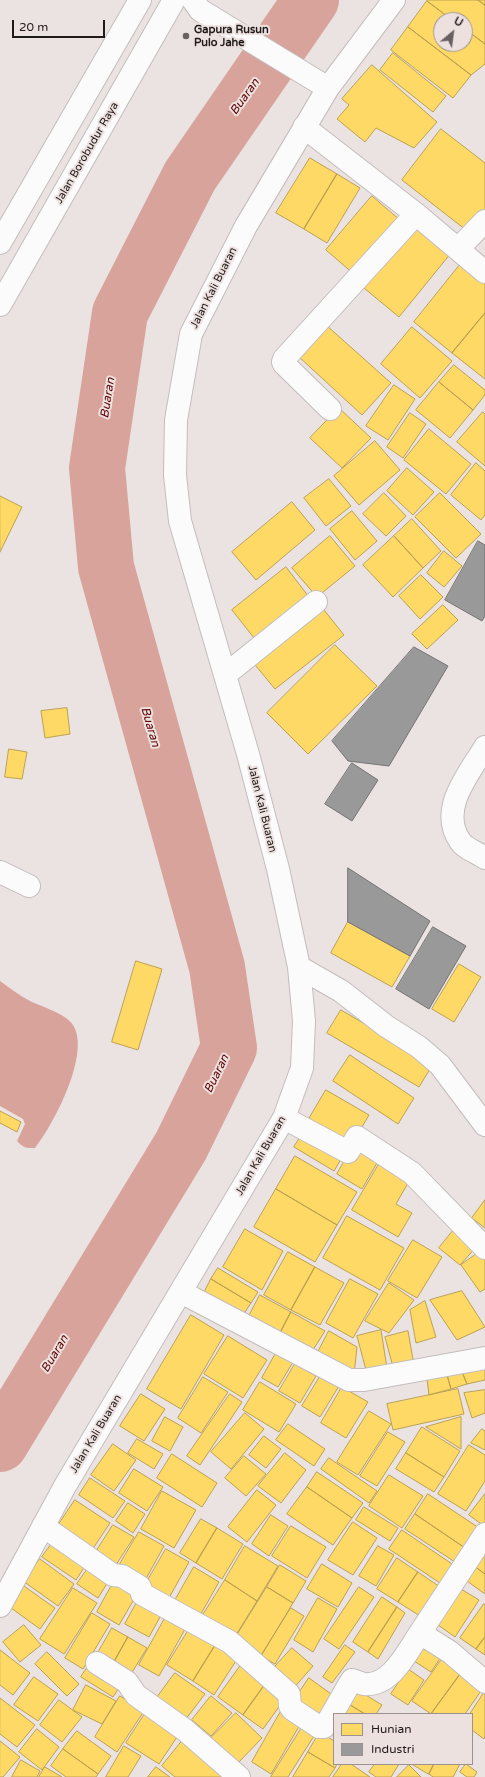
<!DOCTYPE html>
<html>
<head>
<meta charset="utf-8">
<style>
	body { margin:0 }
	#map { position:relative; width:485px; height:1777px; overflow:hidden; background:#eae3e2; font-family:"Varela Round",sans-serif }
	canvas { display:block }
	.legend { position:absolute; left:333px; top:1713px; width:140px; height:52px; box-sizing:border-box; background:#ede1df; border:1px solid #9b9190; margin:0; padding:5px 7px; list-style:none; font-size:12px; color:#1f1a1a }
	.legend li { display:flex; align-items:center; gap:8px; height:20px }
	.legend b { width:20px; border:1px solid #9b9190 }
	.north { position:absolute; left:433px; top:12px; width:40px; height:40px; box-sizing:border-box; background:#ede1df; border:1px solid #9b9190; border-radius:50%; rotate:29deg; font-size:11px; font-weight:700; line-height:16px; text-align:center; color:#1f1a1a }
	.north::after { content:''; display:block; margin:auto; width:14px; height:18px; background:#666060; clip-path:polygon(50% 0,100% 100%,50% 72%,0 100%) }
	.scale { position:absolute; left:12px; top:20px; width:93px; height:18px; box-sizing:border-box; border:2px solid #1f1a1a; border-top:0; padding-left:5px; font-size:12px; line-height:14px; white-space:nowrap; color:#1f1a1a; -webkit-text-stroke:3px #ede1df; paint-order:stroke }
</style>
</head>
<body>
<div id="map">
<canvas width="485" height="1777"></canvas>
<ul class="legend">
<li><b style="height:11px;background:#ffd966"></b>Hunian</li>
<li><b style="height:11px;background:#999"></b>Industri</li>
</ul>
<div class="north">U</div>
<div class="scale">20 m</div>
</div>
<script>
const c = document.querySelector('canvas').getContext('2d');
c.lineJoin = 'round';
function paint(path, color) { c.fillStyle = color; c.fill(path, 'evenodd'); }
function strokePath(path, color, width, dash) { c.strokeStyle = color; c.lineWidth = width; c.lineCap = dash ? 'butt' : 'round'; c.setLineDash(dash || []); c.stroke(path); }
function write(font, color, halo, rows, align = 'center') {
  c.font = font + ' "Varela Round",sans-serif'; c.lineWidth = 4; c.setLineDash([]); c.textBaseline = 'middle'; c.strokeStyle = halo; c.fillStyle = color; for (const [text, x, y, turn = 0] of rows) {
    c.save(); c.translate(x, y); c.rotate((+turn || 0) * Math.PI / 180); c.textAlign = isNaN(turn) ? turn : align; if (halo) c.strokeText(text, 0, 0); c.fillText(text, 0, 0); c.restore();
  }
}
paint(new Path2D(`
	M0,981C10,988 20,996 30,1001C42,1007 65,1013 73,1025C91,1053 54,1124 35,1148C27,1148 23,1148 17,1141L25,1124L23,1119L0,1106Z`), '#d8a39b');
const homes = new Path2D(`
	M428,0H478L485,5V44L465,29V20H452L427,1Z
	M478,0H485V5Z
	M427,1L452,20H441V44H465V29L485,44V64L471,75L408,27Z
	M408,27L471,75L453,98L391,50Z
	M393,53L446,96L433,112L380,70Z
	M372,65L437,122L414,148L376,128L365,142L337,119L349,105L342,99Z
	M441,129L485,163V216L471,234L402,180Z
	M310,158L337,174L304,229L276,213Z
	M337,174L360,188L327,243L304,229Z
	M372,196L401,221L355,275L326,250Z
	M417,225L451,253L399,317L364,288Z
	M463,261L485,278V313L452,353L414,322Z
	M485,313V379L452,353Z
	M326,325L391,383L362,415L298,356Z
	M412,327L452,361L420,398L381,364Z
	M454,365L485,390V395L473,410L439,382Z
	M439,382L473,410L450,438L416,410Z
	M394,385L415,399L388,440L366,426Z
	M339,408L371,438L342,468L310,438Z
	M483,412L485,414V466L457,442Z
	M410,413L426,424L403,458L387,447Z
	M429,429L471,464L446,494L404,460Z
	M375,441L400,470L359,505L334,476Z
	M476,463L485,471V515L481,520L451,495Z
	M407,468L434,492L413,515L387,491Z
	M329,479L351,506L326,526L304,498Z
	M384,493L406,516L386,536L363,514Z
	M440,493L481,534L456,558L415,517Z
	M0,496L22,507L0,552Z
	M292,502L315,530L256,580L232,552Z
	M352,511L377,541L355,560L330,529Z
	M412,519L441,551L423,568L394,536Z
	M330,536L355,566L317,597L292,568Z
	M394,536L423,568L393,597L363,565Z
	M444,551L462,566L444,587L427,573Z
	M286,567L312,601L258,643L232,610Z
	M421,575L443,597L420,619L399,596Z
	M320,605L344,635L275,689L251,660Z
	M443,605L458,620L427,649L412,634Z
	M335,645L377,686L308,754L267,713Z
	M67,708L70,734L45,738L41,711Z
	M9,749L27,752L22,779L5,777Z
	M348,922L410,956L392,987L331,953Z
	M136,961L162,969L138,1050L112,1042Z
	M459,964L481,977L454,1022L432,1009Z
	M341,1010L433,1064L419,1087L327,1033Z
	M350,1055L414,1098L398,1124L333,1081Z
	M326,1090L369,1115L349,1149L306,1124Z
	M0,1111L21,1122L17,1132L0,1123Z
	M305,1130L344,1154L334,1171L294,1147Z
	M356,1142L381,1156L362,1189L337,1174Z
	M295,1156L357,1192L337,1225L276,1189Z
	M382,1159L412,1176L396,1204L412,1213L398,1237L352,1210Z
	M276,1189L337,1225L315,1262L254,1227Z
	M485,1200V1228L472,1218Z
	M347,1216L404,1248L380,1290L323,1258Z
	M456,1227L478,1245L460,1265L439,1248Z
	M245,1229L283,1251L262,1290L223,1267Z
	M413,1240L442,1257L417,1298L388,1281Z
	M485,1248V1289L480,1292L461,1265Z
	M288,1252L315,1267L291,1310L264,1295Z
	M315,1267L344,1283L320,1325L291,1310Z
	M218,1268L258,1292L251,1303L211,1279Z
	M211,1279L251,1303L241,1318L203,1295Z
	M350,1279L378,1294L353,1338L326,1323Z
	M389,1283L414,1300L389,1333L365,1321Z
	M462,1291L485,1327L457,1340L430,1300Z
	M260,1295L291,1312L279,1335L248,1318Z
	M425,1301L436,1337L416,1343L410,1310Z
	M291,1312L325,1331L311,1353L279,1335Z
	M191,1315L224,1335L181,1409L147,1389Z
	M381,1330L387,1368L366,1370L357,1336Z
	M329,1331L357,1347L354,1375L317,1354Z
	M408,1331L414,1365L393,1367L385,1337Z
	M228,1336L267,1360L243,1398L204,1374Z
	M276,1353L293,1362L278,1387L262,1378Z
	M485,1363V1380L467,1384L460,1367Z
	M295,1364L316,1376L300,1403L279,1391Z
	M460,1367L467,1384L451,1389L445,1368Z
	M445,1368L451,1389L429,1395L426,1371Z
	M321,1375L339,1386L320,1417L302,1406Z
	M203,1377L228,1392L201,1433L178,1418Z
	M260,1382L296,1404L279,1432L243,1410Z
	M342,1387L368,1402L346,1438L321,1423Z
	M458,1389L464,1414L393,1430L387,1404Z
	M485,1390V1413L472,1418L464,1393Z
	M141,1394L165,1409L144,1441L120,1426Z
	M230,1394L242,1402L200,1465L187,1456Z
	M369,1411L391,1424L358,1475L337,1462Z
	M245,1413L264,1429L231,1469L211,1452Z
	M165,1417L183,1427L170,1451L152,1441Z
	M461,1417V1449L426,1427Z
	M288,1424L325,1449L314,1466L276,1440Z
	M422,1427L460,1451L444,1477L406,1453Z
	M482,1429L485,1431V1450L471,1443Z
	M388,1432L405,1442L377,1486L360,1476Z
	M264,1436L281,1449L266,1468L249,1455Z
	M137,1439L163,1454L154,1469L128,1453Z
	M113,1444L136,1460L114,1491L91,1475Z
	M469,1445L485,1455V1481L466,1511L438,1494Z
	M285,1453L306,1470L281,1503L258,1486Z
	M406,1453L444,1477L434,1492L396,1469Z
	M172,1454L217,1483L202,1507L157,1478Z
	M244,1456L266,1474L246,1496L225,1478Z
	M329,1458L377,1491L369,1503L321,1469Z
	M134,1469L163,1487L147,1511L119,1493Z
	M317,1472L363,1503L352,1518L307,1487Z
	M389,1475L423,1496L402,1528L369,1506Z
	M90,1478L125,1501L113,1518L79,1495Z
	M307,1487L352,1518L333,1545L287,1514Z
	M257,1490L276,1505L247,1542L228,1527Z
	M162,1491L196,1510L174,1548L141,1529Z
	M428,1494L482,1530L468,1550L415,1514Z
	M485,1494V1525L484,1526L469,1515Z
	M75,1500L110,1523L90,1553L55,1530Z
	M128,1503L145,1514L133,1533L116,1521Z
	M364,1507L398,1528L390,1541L356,1520Z
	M415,1514L468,1550L458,1564L405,1529Z
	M271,1515L288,1526L269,1556L252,1544Z
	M201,1519L217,1528L196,1563L180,1553Z
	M353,1522L377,1538L353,1575L328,1560Z
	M113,1525L134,1537L112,1571L92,1558Z
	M291,1526L326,1547L307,1578L272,1556Z
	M217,1528L243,1544L222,1579L196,1563Z
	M402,1530L455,1566L443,1585L389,1549Z
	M139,1532L164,1546L143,1584L117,1569Z
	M56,1538L89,1560L76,1580L42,1557Z
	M485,1543V1574L470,1563Z
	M245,1546L278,1566L257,1601L225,1580Z
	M378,1546L394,1555L376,1586L359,1576Z
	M166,1549L189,1562L165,1605L141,1592Z
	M397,1558L418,1572L398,1602L377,1589Z
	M40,1559L74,1584L58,1606L23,1581Z
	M470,1563L485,1574V1594L460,1576Z
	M91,1564L111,1577L98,1598L77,1584Z
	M322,1564L352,1583L338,1607L307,1589Z
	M280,1565L306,1581L293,1603L267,1587Z
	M194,1567L219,1582L198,1619L173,1604Z
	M418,1572L440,1587L420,1616L398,1602Z
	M117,1576L140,1589L119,1625L97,1612Z
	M225,1580L257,1601L236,1635L203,1615Z
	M21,1584L55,1608L40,1629L7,1605Z
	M456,1586L479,1600L455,1637L434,1622Z
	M267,1587L293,1603L261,1656L234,1640Z
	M359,1587L374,1597L339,1649L324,1639Z
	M73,1588L97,1603L64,1654L40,1639Z
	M141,1595L165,1608L149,1637L125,1624Z
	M382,1597L397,1607L368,1652L353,1642Z
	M318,1598L337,1609L313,1652L294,1640Z
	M484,1604L485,1605V1637L476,1649L460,1638Z
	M397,1607L405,1613L378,1659L368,1652Z
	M291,1608L304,1616L275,1664L261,1656Z
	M169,1611L189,1622L159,1676L139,1665Z
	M92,1613L110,1624L83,1669L65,1658Z
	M193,1623L219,1639L193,1681L167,1665Z
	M24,1625L41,1645L20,1662L3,1642Z
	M112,1628L128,1637L110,1669L94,1660Z
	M128,1637L147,1648L128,1679L110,1669Z
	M485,1637V1655L476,1649Z
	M219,1639L241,1653L214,1695L193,1681Z
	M428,1640L445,1651L431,1672L414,1661Z
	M345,1645L355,1652L332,1683L323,1677Z
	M292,1648L313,1666L292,1690L270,1672Z
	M0,1650L30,1673L13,1695L0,1685Z
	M47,1652L79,1684L67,1696L35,1664Z
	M442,1659L461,1673L431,1714L412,1701Z
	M91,1662L123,1682L113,1697L81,1677Z
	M241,1665L266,1683L243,1715L218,1697Z
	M408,1669L424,1680L408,1705L391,1694Z
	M175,1673L205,1694L182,1724L153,1703Z
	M461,1673L483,1688L465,1714H431Z
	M34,1677L58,1694L38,1721L14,1705Z
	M309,1678L338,1699L323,1722L293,1702Z
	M266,1683L286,1697L263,1729L243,1715Z
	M86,1685L116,1701L102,1724L73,1710Z
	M356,1689L382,1705L376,1714H365L347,1703Z
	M485,1691V1736L484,1739L472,1730V1714H470Z
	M120,1696L144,1711L117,1752L95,1737Z
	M211,1696L232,1713L211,1736L192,1720Z
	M0,1698L35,1725L17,1747L0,1734Z
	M59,1700L82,1717L62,1742L40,1725Z
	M347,1703L365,1714H339Z
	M284,1706L304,1718L271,1774L252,1762Z
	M148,1709L181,1731L159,1764L126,1743Z
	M236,1713L262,1738L238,1763L211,1738Z
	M306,1721L319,1728L288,1777H271Z
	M37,1729L59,1747L42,1770L19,1752Z
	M77,1731L111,1756L98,1774L63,1749Z
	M320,1732L334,1741V1764H337L335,1768L308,1752Z
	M186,1736L228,1777H175L162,1766Z
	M0,1741L20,1757L3,1777H0Z
	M124,1746L141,1756L128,1777H106Z
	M63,1749L98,1774L96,1777H66L51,1766Z
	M308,1752L335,1768L329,1777H293Z
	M21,1760L40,1771L37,1777H12Z
	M342,1764H351L370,1777H333Z
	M375,1764H399L391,1777H376L369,1772Z
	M412,1764H434L429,1774Z
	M434,1764H460L453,1777H433L429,1774Z
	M466,1764L477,1772L474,1777H467L460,1772Z
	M409,1765L421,1777H397Z
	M45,1767L62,1777H39Z
	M156,1767L170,1777H148Z`);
paint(homes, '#ffd966');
strokePath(homes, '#bca04f', 1);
const industry = new Path2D(`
	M478,541L485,545V616L482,621L445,600Z
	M414,647L448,666L389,766L348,761L332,741Z
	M352,763L378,780L352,821L325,804Z
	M348,868L430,921L410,956L348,922Z
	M433,927L466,946L429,1009L396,989Z`);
paint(industry, '#999');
strokePath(industry, '#747373', 1);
strokePath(new Path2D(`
	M0,1444L181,1146L229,1048L217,967L106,567L97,468L120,313L190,176L311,0`), '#d8a39b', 56);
const minor = new Path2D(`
	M193,0L200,10L328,88
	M304,127L416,214L485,272
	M0,243L140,0
	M458,249L485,221
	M0,305L174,0
	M330,409L284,364L283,362L284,359L416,214
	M225,675L316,602
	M485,747C469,774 438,809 460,841C464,848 478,853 485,858
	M0,872L29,886
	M299,967L341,991L386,1026L419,1047L440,1065L485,1125
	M284,1118L348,1152L357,1137L412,1173L485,1248
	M181,1292L349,1380H364L485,1358
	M43,1526L113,1575L122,1576L140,1587L142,1594L230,1642L289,1694L290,1706L292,1709L319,1727H324L327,1723L350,1683L352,1680C356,1681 360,1683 364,1684C391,1687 407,1652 420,1633
	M485,1534L420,1633L450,1652L485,1682
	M0,1606L65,1486L284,1118L302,1068L304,1021L299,967L278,869L248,754L180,521L175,475L176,420L191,334L246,226L328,88L394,0
	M97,1663L127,1682L136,1695L185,1730L239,1777`);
strokePath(minor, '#c2bdbc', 24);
strokePath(minor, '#fcfbfb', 22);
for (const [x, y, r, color] of [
	[186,36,4,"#666060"]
]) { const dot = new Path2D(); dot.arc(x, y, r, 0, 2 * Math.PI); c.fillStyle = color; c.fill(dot); strokePath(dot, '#ede1df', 1.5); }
write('bold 11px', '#1f1a1a', '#ede1df', [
	["Gapura Rusun",194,30],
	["Pulo Jahe",194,43]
], 'left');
write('11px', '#1f1a1a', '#ede1df', [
	["Jalan Borobudur Raya",87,153,-60],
	["Jalan Kali Buaran",214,288,-63],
	["Jalan Kali Buaran",262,809,76],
	["Jalan Kali Buaran",261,1156,-60],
	["Jalan Kali Buaran",96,1434,-59]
]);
write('italic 12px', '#5e0302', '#ede1df', [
	["Buaran",245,97,-55],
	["Buaran",108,398,-81],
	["Buaran",150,727,74],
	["Buaran",217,1074,-64],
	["Buaran",55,1354,-59]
]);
</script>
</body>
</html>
